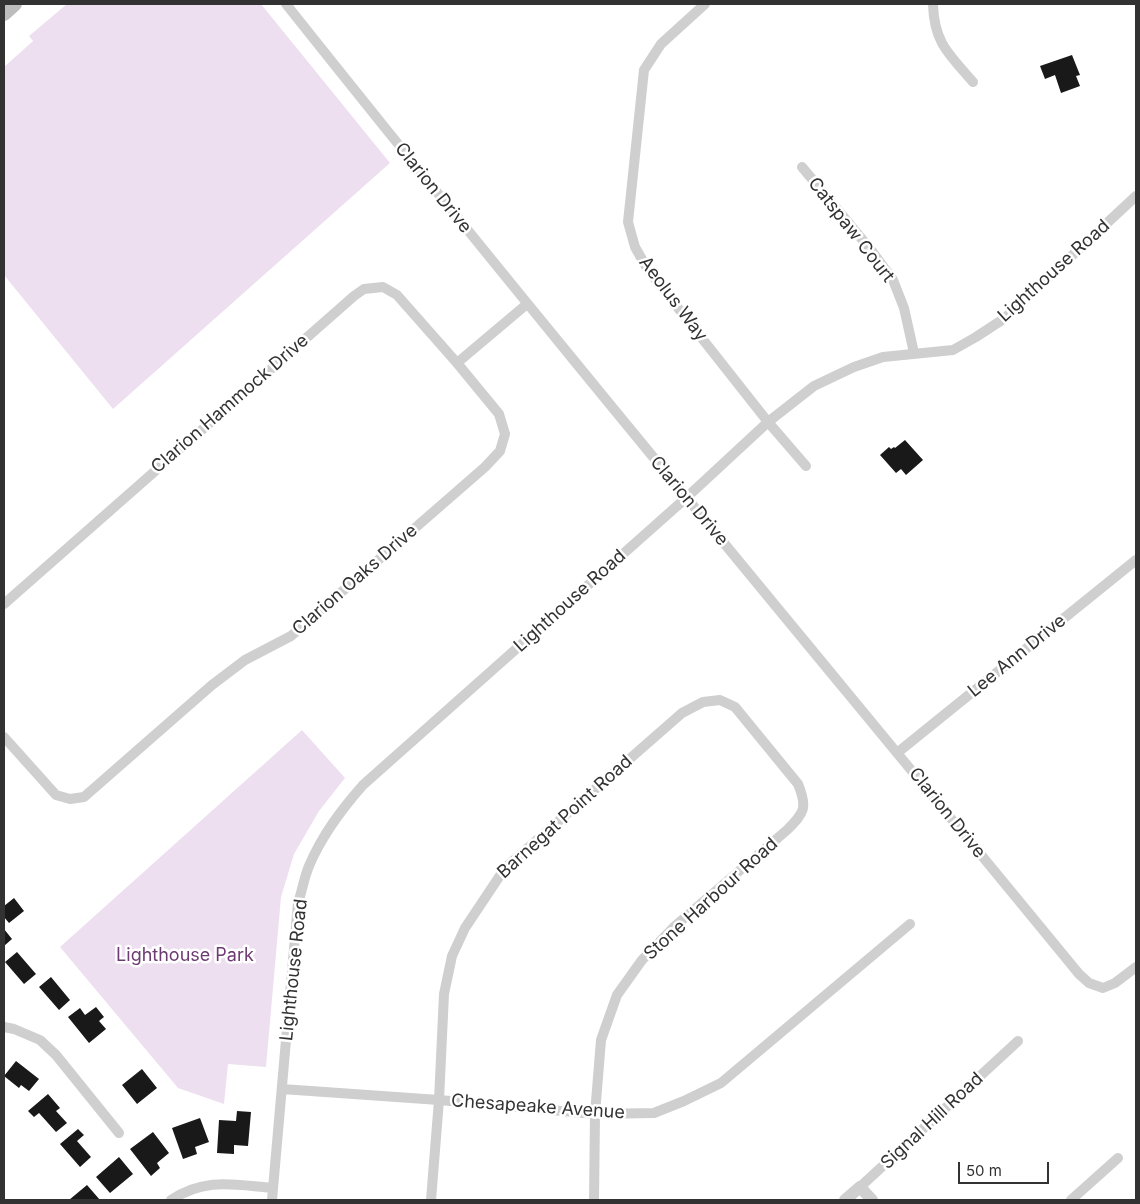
<!DOCTYPE html>
<html>
<head>
<meta charset="utf-8">
<style>
	body { margin:0 }
	#map { position:relative; width:1140px; height:1204px; overflow:hidden; background:#fff; font-family:Inter,sans-serif }
	canvas { display:block }
	.frame { position:absolute; inset:0; border:5px solid #323232; pointer-events:none }
	.scale { position:absolute; left:958px; top:1162px; width:91px; height:22px; box-sizing:border-box; border:2px solid #323232; border-top:0; padding-left:6px; font-size:15px; line-height:18px; white-space:nowrap; color:#323232; -webkit-text-stroke:4px #fff; paint-order:stroke }
</style>
</head>
<body>
<div id="map">
<canvas width="1140" height="1204"></canvas>
<div class="frame"></div>
<div class="scale">50 m</div>
</div>
<script>
const c = document.querySelector('canvas').getContext('2d');
c.lineJoin = 'round';
function paint(path, color) { c.fillStyle = color; c.fill(path, 'evenodd'); }
function strokePath(path, color, width, dash) { c.strokeStyle = color; c.lineWidth = width; c.lineCap = dash ? 'butt' : 'round'; c.setLineDash(dash || []); c.stroke(path); }
function write(font, color, halo, rows, align = 'center') {
  c.font = font + ' Inter,sans-serif'; c.lineWidth = 5; c.setLineDash([]); c.textBaseline = 'middle'; c.strokeStyle = halo; c.fillStyle = color; for (const [text, x, y, turn = 0] of rows) {
    c.save(); c.translate(x, y); c.rotate((+turn || 0) * Math.PI / 180); c.textAlign = isNaN(turn) ? turn : align; if (halo) c.strokeText(text, 0, 0); c.fillText(text, 0, 0); c.restore();
  }
}
paint(new Path2D(`
	M67,4H261L390,163L113,409L4,275V67L33,41L29,36Z
	M302,730L345,778L319,811L294,854L281,897L266,1067L228,1064L224,1104L178,1088L60,947Z`), '#eddff0');
paint(new Path2D(`
	M1072,55L1080,75L1076,76L1080,86L1061,93L1055,75L1045,79L1040,66Z
	M905,440L923,460L906,475L901,469L896,473L880,455L889,447L891,449L894,447L895,448Z
	M14,898L24,911L9,923L4,917V906Z
	M4,929L12,939L4,946Z
	M17,952L36,974L24,984L5,962Z
	M51,977L70,1000L59,1010L39,987Z
	M96,1007L104,1017L99,1021L106,1029L89,1043L68,1017L80,1008L85,1015Z
	M16,1061L39,1079L29,1091L21,1085L19,1088L4,1076Z
	M142,1069L157,1088L137,1104L122,1085Z
	M48,1094L60,1108L56,1111L67,1123L56,1132L39,1113L34,1117L28,1111Z
	M237,1111L251,1112L248,1146L234,1145V1154L217,1153L219,1120L236,1121Z
	M200,1118L209,1142L195,1147L197,1154L183,1159L172,1128Z
	M78,1129L84,1135L77,1141L91,1157L80,1167L60,1144Z
	M153,1132L169,1153L157,1163L160,1168L151,1176L130,1149Z
	M119,1157L133,1174L110,1193L96,1177Z
	M87,1185L100,1200H69Z`), '#191919');
strokePath(new Path2D(`
	M286,4C546,331 814,651 1079,974L1089,983L1103,988L1115,983L1136,967
	M705,4L661,44L644,70L628,222L635,247L648,270L768,422L806,466
	M933,4C934,43 949,54 973,82
	M802,167L871,250L893,280L904,308L914,353
	M457,363L527,304
	M4,604L354,296L364,289L383,287L397,295L457,363L499,414L505,434L500,451L485,467L291,636L245,660L212,685L84,797L70,799L56,795L4,737
	M897,753L1136,560
	M4,1027L14,1029L40,1040L56,1055L119,1133
	M282,1089L439,1100L595,1114L654,1113L684,1101L721,1083L910,924
	M860,1187L1018,1041
	M171,1200C206,1177 234,1185 273,1188
	M272,1200L298,903C302,891 304,878 309,866C322,835 341,810 363,785L686,498L768,422L814,386L854,367L883,357L953,350L976,337L1005,318L1136,196
	M431,1200L439,1100L444,994L452,956L465,928L505,868L682,713L703,702L720,700L735,707L798,784C808,808 804,813 787,830L675,926L642,960L617,995L601,1040L595,1114L594,1200
	M1071,1200L1118,1158`), '#cfcfcf', 10);
strokePath(new Path2D(`
	M845,1200L860,1187L872,1200`), '#cfcfcf', 12);
strokePath(new Path2D(`
	M4,14L15,4`), '#bcbcbc', 14);
write('18px', '#323232', '#fff', [
	["Clarion Drive",433,188,51],
	["Catspaw Court",851,230,52],
	["Lighthouse Road",1054,271,-42],
	["Aeolus Way",673,299,53],
	["Clarion Hammock Drive",230,404,-41],
	["Clarion Drive",689,501,50],
	["Clarion Oaks Drive",355,580,-41],
	["Lighthouse Road",570,601,-42],
	["Lee Ann Drive",1017,656,-39],
	["Clarion Drive",947,813,51],
	["Barnegat Point Road",565,817,-42],
	["Stone Harbour Road",711,899,-42],
	["Lighthouse Road",294,970,-84],
	["Chesapeake Avenue",538,1107,4],
	["Signal Hill Road",932,1121,-43]
]);
write('18px', '#6e3a73', '#fff', [
	["Lighthouse Park",185,956]
]);
</script>
</body>
</html>
